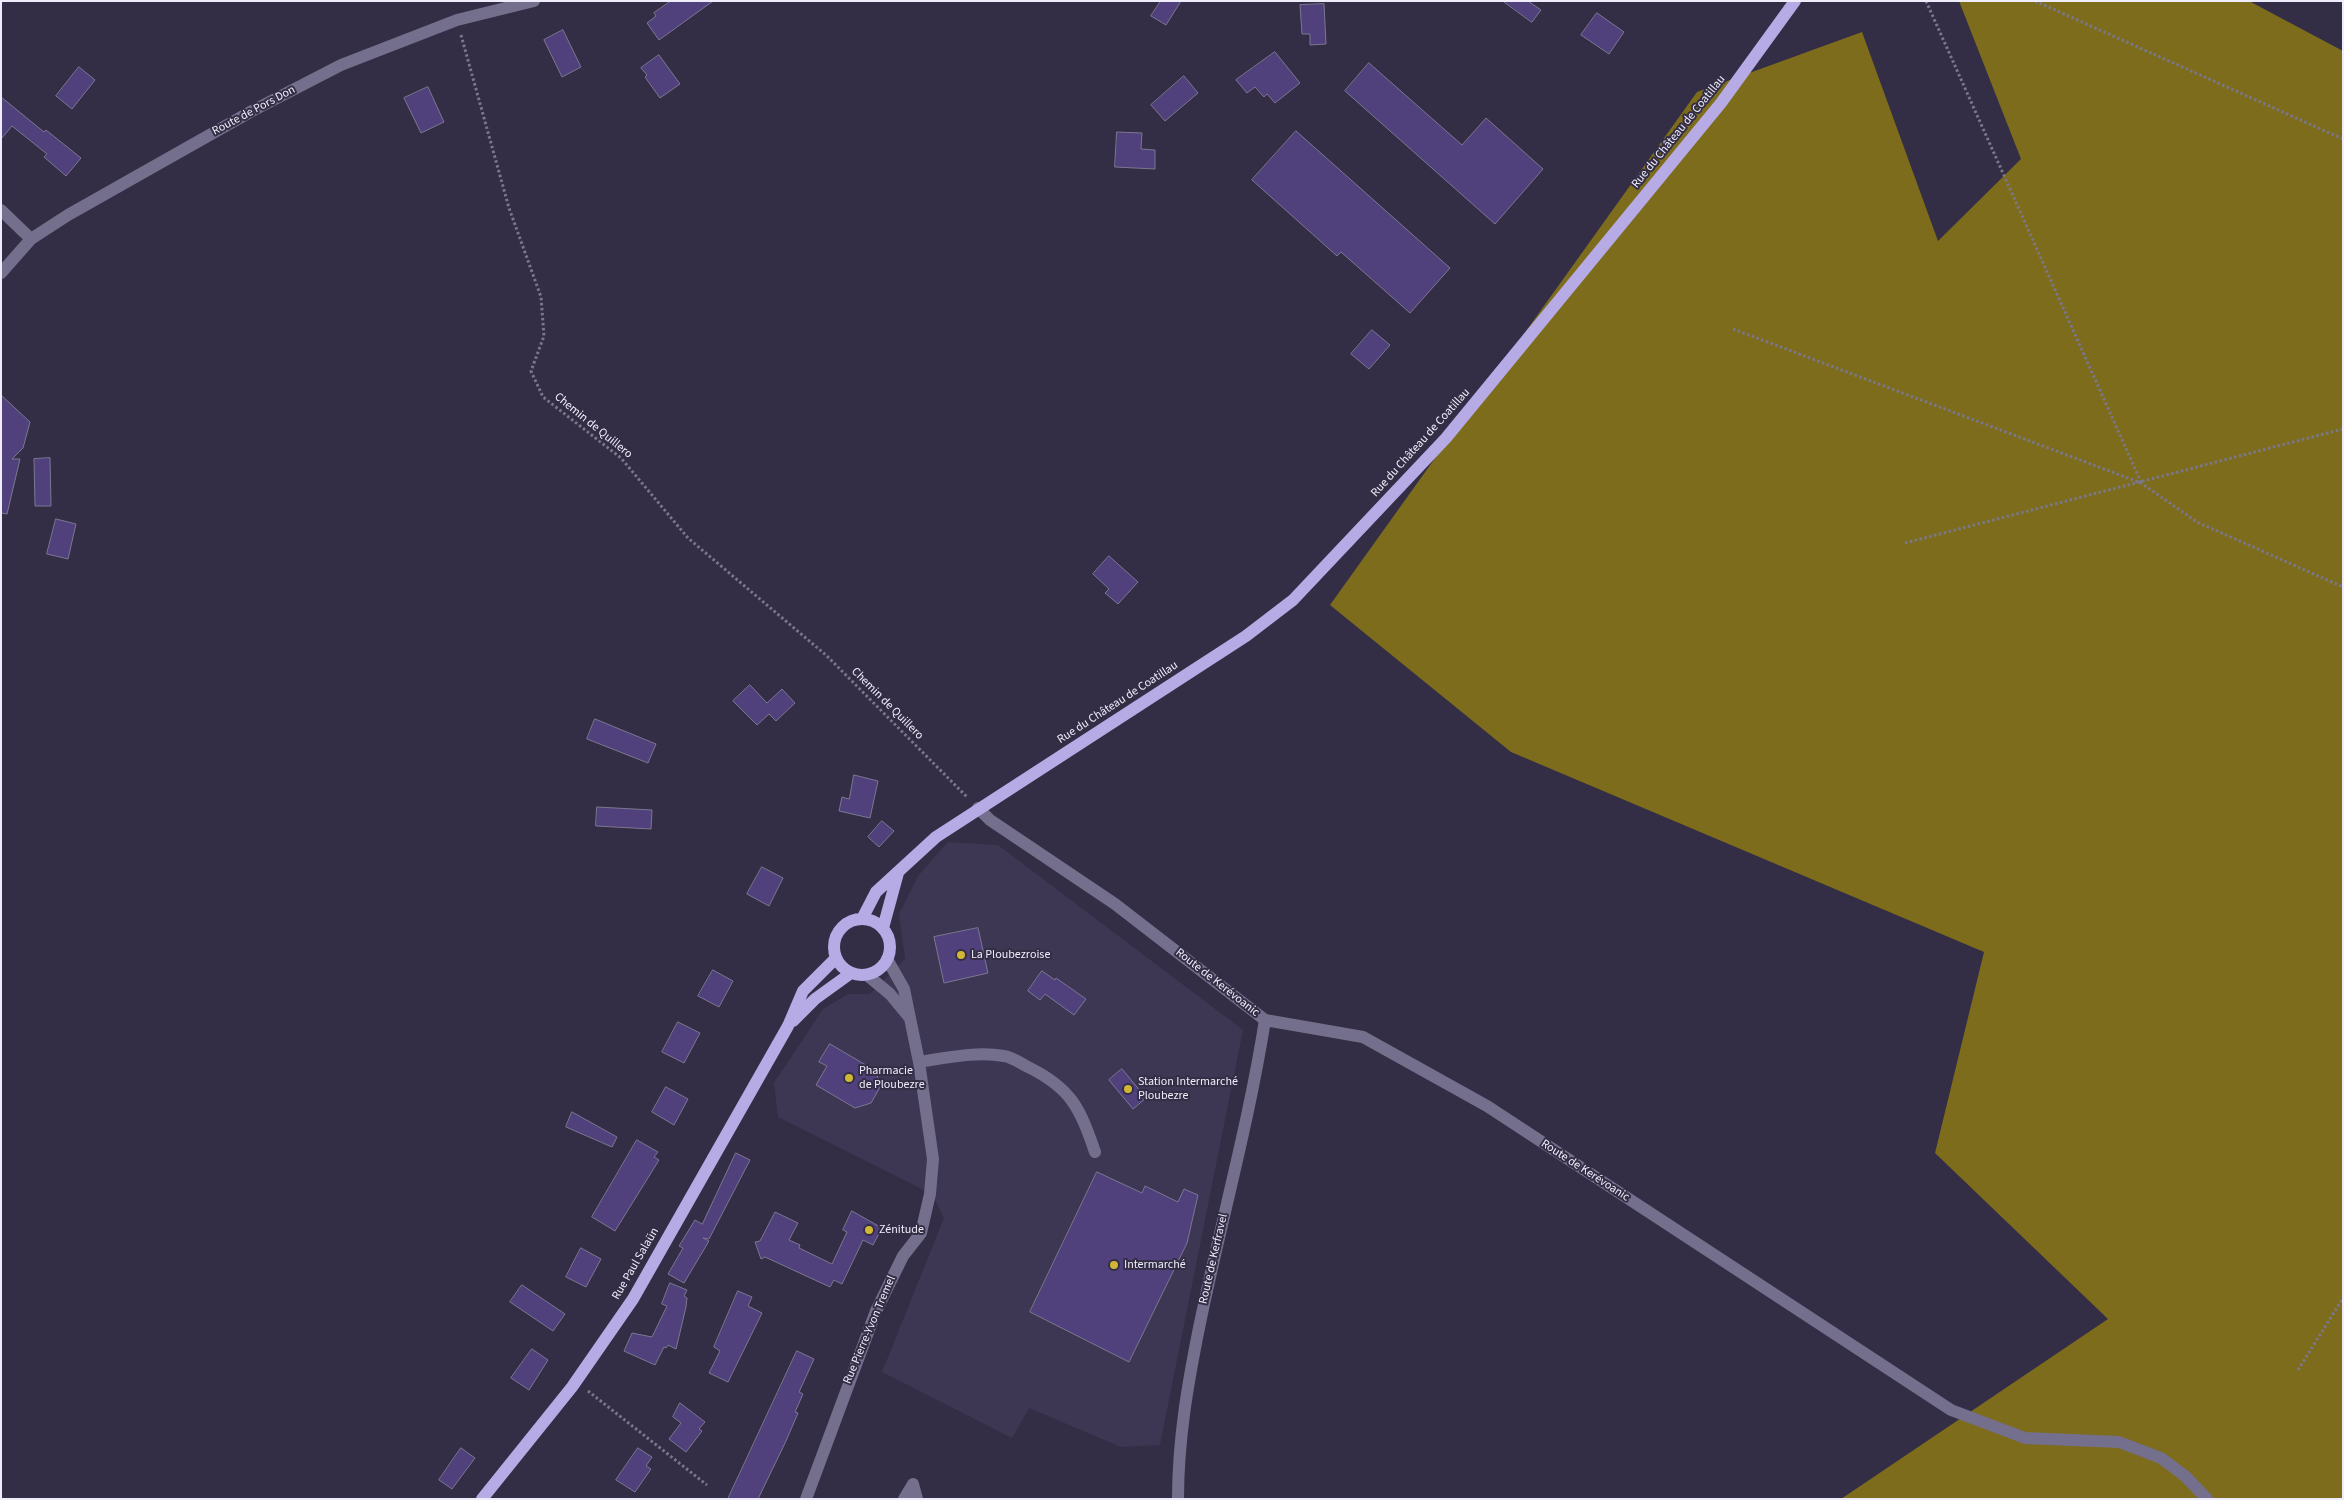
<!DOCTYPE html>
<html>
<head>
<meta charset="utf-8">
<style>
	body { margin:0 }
	#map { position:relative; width:2344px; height:1500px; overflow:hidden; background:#332e45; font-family:"Source Sans 3",sans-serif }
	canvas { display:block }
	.frame { position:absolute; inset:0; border:2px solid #efecfb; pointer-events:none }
</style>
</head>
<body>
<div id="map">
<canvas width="2344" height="1500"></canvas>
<div class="frame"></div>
</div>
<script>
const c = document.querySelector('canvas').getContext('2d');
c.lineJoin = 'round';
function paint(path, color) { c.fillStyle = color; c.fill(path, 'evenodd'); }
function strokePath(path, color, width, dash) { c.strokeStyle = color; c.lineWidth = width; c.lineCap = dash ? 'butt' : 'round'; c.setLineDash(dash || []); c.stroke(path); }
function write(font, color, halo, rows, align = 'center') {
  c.font = font + ' "Source Sans 3",sans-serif'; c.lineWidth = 4; c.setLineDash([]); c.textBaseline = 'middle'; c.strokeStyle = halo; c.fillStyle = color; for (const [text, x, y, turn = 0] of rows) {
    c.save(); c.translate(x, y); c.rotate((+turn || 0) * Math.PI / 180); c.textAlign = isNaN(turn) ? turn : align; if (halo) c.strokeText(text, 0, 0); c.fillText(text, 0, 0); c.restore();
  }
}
paint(new Path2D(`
	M948,842L998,845L1243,1030L1160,1445L1121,1447L1029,1408L1012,1438L882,1372L944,1218L932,1194L778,1117L774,1083L823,1009L848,994H870L905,959L899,914L918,876Z`), '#3d3754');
paint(new Path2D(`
	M1959,1H2249L2343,51V1499H1841L2108,1319L1935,1153L1984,952L1511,752L1330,605L1697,92L1862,32L1938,241L2021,159Z`), '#7d6c1c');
const building = new Path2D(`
	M671,1H713L659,40L647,23L656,16L654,13Z
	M1161,1H1181L1166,25L1151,16Z
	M1503,1H1528L1541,10L1532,22Z
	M1324,4L1326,44L1310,45V34H1302L1300,5Z
	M1597,13L1624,32L1609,54L1581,35Z
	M563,30L581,67L562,77L544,40Z
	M1275,52L1300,83L1275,103L1267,94L1264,97L1255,87L1247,93L1236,80Z
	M659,55L680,84L660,98L645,77L647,75L641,68Z
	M1369,63L1462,145L1486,118L1543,169L1495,224L1345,91Z
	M79,67L95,80L72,109L56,96Z
	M1184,76L1198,93L1165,121L1151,105Z
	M428,87L444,122L421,133L404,98Z
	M1,97L44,132L46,130L81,158L66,176L44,157L47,154L12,126L1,139Z
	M1296,131L1450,268L1410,313L1341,252L1337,256L1252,180Z
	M1117,132L1142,133L1141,149L1155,150V169L1115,167Z
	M1372,330L1390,345L1369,369L1351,354Z
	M1,395L30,422L23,448L12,459H20L7,514L1,513Z
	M50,458L51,506H35L34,459Z
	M56,519L76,524L68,559L47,554Z
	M1109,556L1138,582L1118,604L1105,593L1109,589L1093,574Z
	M750,685L767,703L782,689L795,703L776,721L769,714L757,725L733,701Z
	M595,719L656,744L648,763L587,739Z
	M854,775L878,781L870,818L839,811L842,797L849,799Z
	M597,807L652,810L651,829L596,826Z
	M882,821L894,831L879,847L868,837Z
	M762,867L783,878L769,906L747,894Z
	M978,928L988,973L944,983L934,937Z
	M713,970L733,981L719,1007L698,996Z
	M1042,971L1055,980L1056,978L1086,999L1074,1015L1045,994L1040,1000L1028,991Z
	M678,1022L700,1033L684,1063L662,1052Z
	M830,1044L876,1071L880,1087L871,1103L855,1108L816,1085L827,1066L819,1062Z
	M1122,1069L1146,1098L1133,1109L1109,1080Z
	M666,1087L688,1099L674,1125L652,1112Z
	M572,1112L617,1137L612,1147L566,1127Z
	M637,1140L658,1152L654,1157L659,1160L615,1231L592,1217Z
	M736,1153L750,1160L709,1239L703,1238L709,1241L684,1283L668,1274L683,1248L679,1246L695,1220L702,1224Z
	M1097,1172L1142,1193L1145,1186L1178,1202L1184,1189L1198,1195L1187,1243L1129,1362L1030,1312Z
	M852,1211L882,1228L873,1245L863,1240L842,1284L834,1280L830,1287L765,1257L761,1259L755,1242L760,1241L775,1212L798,1223L789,1240L800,1245L799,1248L832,1264L847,1232L843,1230Z
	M581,1248L601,1259L586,1287L566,1277Z
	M670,1283L687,1290L684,1296L687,1298L686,1307L676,1349L668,1345L666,1348L664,1347L655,1365L624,1351L632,1333L652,1337L667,1306L662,1304Z
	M522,1285L565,1314L553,1331L510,1302Z
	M738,1291L752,1297L748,1306L762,1313L728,1382L709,1373L720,1351L714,1347Z
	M532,1349L548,1360L529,1390L511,1378Z
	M797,1351L814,1359L799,1392L803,1394L795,1412L798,1413L786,1441L758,1499H728Z
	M680,1403L705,1422L699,1429L702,1431L686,1452L669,1439L681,1423L673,1417Z
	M461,1448L475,1458L452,1489L439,1480Z
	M638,1448L652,1457L646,1466L651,1469L635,1492L616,1480Z`);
paint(building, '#50417d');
strokePath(building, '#7c7791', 1);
strokePath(new Path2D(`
	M1926,1L2141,482
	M2035,1L2343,139
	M461,35L509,208L541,297L544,336L531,371L543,397L621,458L688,538L827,656L967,797
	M1733,329L2141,483L2197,522L2343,587
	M1905,543L2343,429
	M2298,1370L2343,1298
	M588,1391L707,1485`), '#7b778a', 3, [2.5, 2.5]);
strokePath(new Path2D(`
	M1,210L31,239
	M1,273L31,239L68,215L252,111L341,65L457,20L534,1
	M978,808L990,820L1115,904L1265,1020L1363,1037L1487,1106L1951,1410L2025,1438L2119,1442L2161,1458L2185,1476L2207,1499
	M867,975L890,994L909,1017
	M919,1062C946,1058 976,1051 1004,1056C1012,1057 1020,1063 1028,1067C1071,1088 1080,1108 1095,1152
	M806,1499L876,1311L903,1256L921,1233L930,1194L933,1159L919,1062L904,989L887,959
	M904,1499L913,1484L917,1499
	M1178,1499C1178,1439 1188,1382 1200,1323C1221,1222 1249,1122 1265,1020`), '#746f8c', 12);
strokePath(new Path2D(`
	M862,919L876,892L936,837L1246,636L1293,600L1446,438L1721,103L1795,1
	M834 947a28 28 0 1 1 56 0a28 28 0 1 1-56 0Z
	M883,928L898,873
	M793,1021L815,999L851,973
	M482,1499L572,1387L633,1299L788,1026L803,991L836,958`), '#b6abe5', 12);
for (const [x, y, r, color] of [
	[961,955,5,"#d2b736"],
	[849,1078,5,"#d2b736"],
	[1128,1089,5,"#d2b736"],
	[869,1230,5,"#d2b736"],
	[1114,1265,5,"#d2b736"]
]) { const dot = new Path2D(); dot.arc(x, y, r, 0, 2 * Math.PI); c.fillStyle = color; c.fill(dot); strokePath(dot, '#332e45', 2); }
write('12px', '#efecfb', '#332e45', [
	["Route de Pors Don",254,111,-28],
	["Rue du Château de Coatillau",1679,132,-51],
	["Chemin de Quillero",593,426,39],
	["Rue du Château de Coatillau",1421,443,-48],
	["Rue du Château de Coatillau",1118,703,-33],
	["Chemin de Quillero",887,704,45],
	["Route de Kerévoanic",1217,983,38],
	["Route de Kerévoanic",1585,1171,33],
	["Route de Kerfravel",1214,1259,-77],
	["Rue Paul Salaün",636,1264,-60],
	["Rue Pierre-Yvon Tremel",870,1330,-67]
]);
write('12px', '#efecfb', '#332e45', [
	["La Ploubezroise",971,955],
	["Pharmacie",859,1071],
	["de Ploubezre",859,1085],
	["Station Intermarché",1138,1082],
	["Ploubezre",1138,1096],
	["Zénitude",879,1230],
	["Intermarché",1124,1265]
], 'left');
</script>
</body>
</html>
